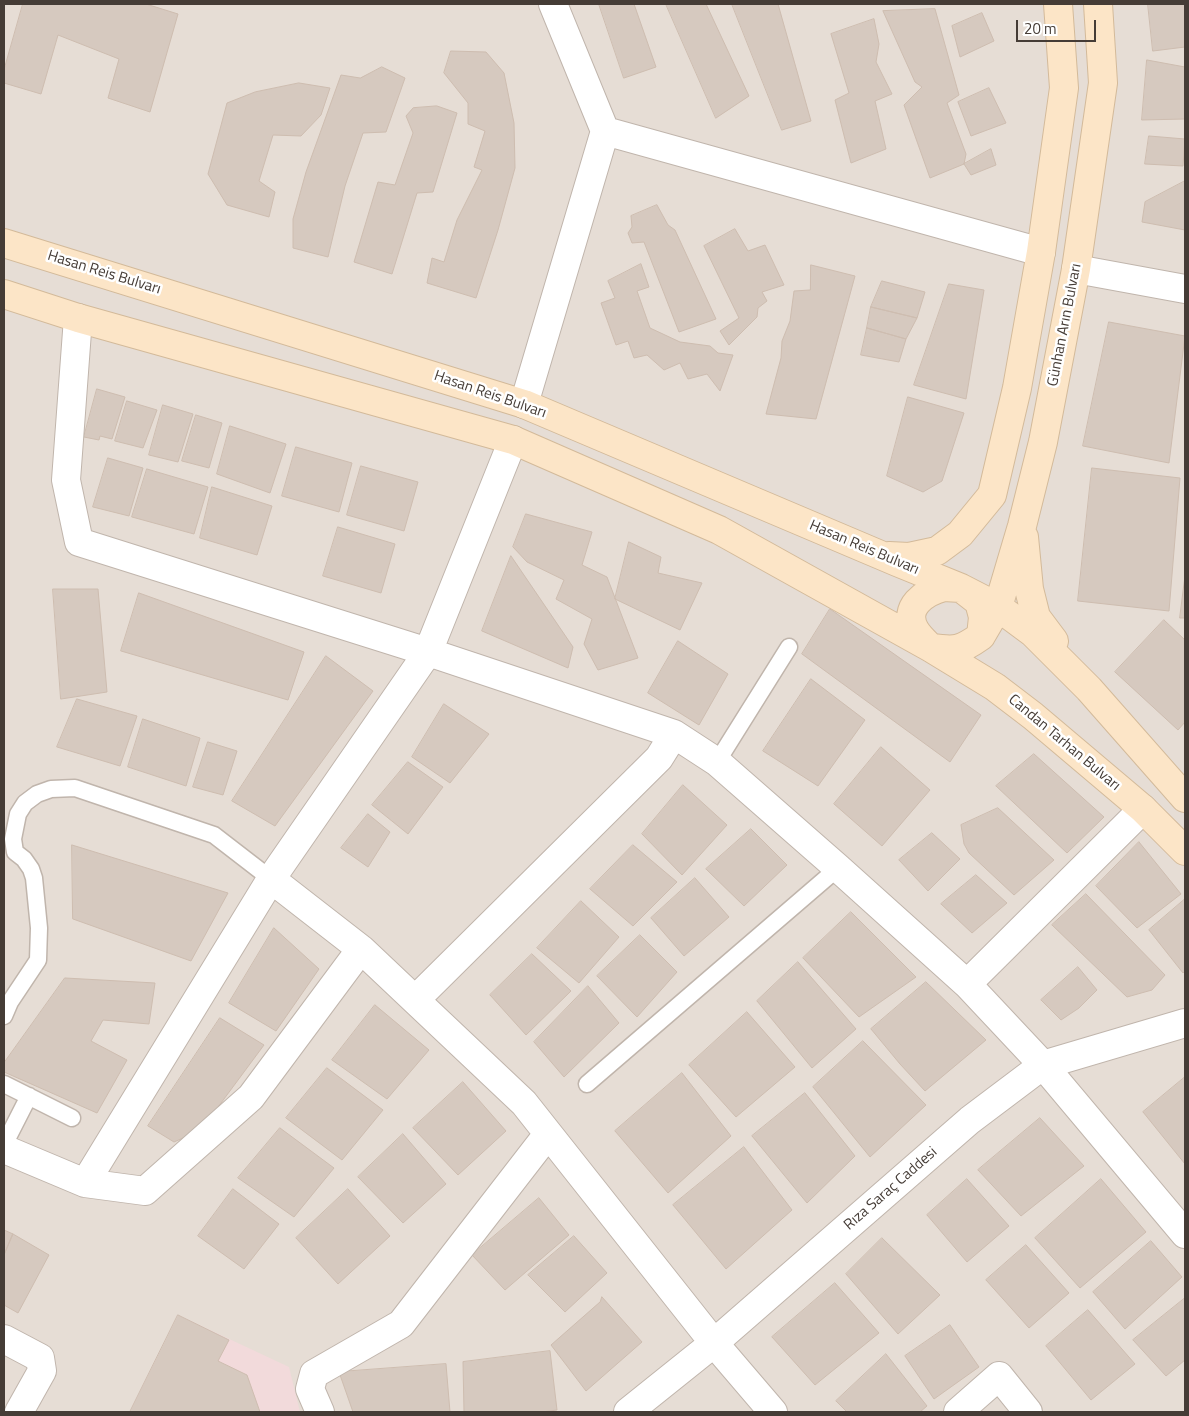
<!DOCTYPE html>
<html>
<head>
<meta charset="utf-8">
<style>
	body { margin:0 }
	#map { position:relative; width:1189px; height:1416px; overflow:hidden; background:#f2ece6; font-family:"Titillium Web",sans-serif }
	canvas { display:block }
	.frame { position:absolute; inset:0; border:5px solid #453c36; pointer-events:none }
	.scale { position:absolute; left:1016px; top:20px; width:80px; height:22px; box-sizing:border-box; border:2px solid #453c36; border-top:0; padding-left:6px; font-size:15px; line-height:18px; white-space:nowrap; color:#453c36; -webkit-text-stroke:4px #fff; paint-order:stroke }
</style>
</head>
<body>
<div id="map">
<canvas width="1189" height="1416"></canvas>
<div class="frame"></div>
<div class="scale">20 m</div>
</div>
<script>
const c = document.querySelector('canvas').getContext('2d');
c.lineJoin = 'round';
function paint(path, color) { c.fillStyle = color; c.fill(path, 'evenodd'); }
function strokePath(path, color, width, dash) { c.strokeStyle = color; c.lineWidth = width; c.lineCap = dash ? 'butt' : 'round'; c.setLineDash(dash || []); c.stroke(path); }
function write(font, color, halo, rows, align = 'center') {
  c.font = font + ' "Titillium Web",sans-serif'; c.lineWidth = 5; c.setLineDash([]); c.textBaseline = 'middle'; c.strokeStyle = halo; c.fillStyle = color; for (const [text, x, y, turn = 0] of rows) {
    c.save(); c.translate(x, y); c.rotate((+turn || 0) * Math.PI / 180); c.textAlign = isNaN(turn) ? turn : align; if (halo) c.strokeText(text, 0, 0); c.fillText(text, 0, 0); c.restore();
  }
}
paint(new Path2D(`
	M4,4H1185V1412H4Z`), '#e6ddd5');
paint(new Path2D(`
	M178,1315L289,1367L300,1412H130Z`), '#f2dadb');
const building = new Path2D(`
	M23,4H146L178,14L150,112L108,98L119,59L58,35L41,94L4,83V70Z
	M599,4H634L656,67L624,78Z
	M666,4H706L749,96L716,118Z
	M732,4H778L811,121L782,130Z
	M1148,4H1185V47L1153,51Z
	M935,9L959,95L947,103L966,154L964,164L930,178L904,105L922,87L915,82L883,11Z
	M982,13L994,41L960,57L952,26Z
	M874,19L879,44L876,62L892,94L875,101L886,149L851,163L835,100L849,93L831,34Z
	M451,51L486,52L504,73L514,123L515,168L498,230L476,298L427,283L432,258L444,262L457,220L482,170L474,167L485,131L468,124V103L444,73Z
	M1147,60L1185,67V119L1142,120Z
	M382,67L405,78L386,132L363,133L345,186L328,257L293,248V219L306,172L341,75L360,78Z
	M299,83L330,88L321,115L301,136L273,135L259,181L275,192L269,217L227,205L208,174L227,103L255,92Z
	M989,88L1006,123L971,136L958,102Z
	M437,106L457,113L433,192L417,193L392,274L354,262L378,182L395,185L413,133L406,116L413,108Z
	M1149,136L1185,139L1183,166L1145,164Z
	M991,149L996,165L971,175L964,164Z
	M1185,181V230L1142,222L1145,202Z
	M657,205L668,225L675,230L716,319L679,332L644,242L632,243L628,233L632,227L631,216Z
	M735,229L748,251L765,245L784,285L762,292L767,301L758,308L757,317L729,345L720,331L739,318L704,246Z
	M641,264L649,287L637,291L650,328L680,342L710,346L718,353L733,355L720,391L707,374L688,379L680,363L664,370L647,355L634,358L628,341L616,345L601,303L615,298L608,281Z
	M811,265L855,276L816,419L766,414L781,358L782,341L790,321L794,291L810,290Z
	M882,281L925,292L917,318L871,307Z
	M949,284L984,290L966,399L914,385Z
	M871,307L917,318L906,339L867,328Z
	M1109,322L1185,336L1169,463L1083,446Z
	M867,328L906,339L899,362L861,355Z
	M97,389L125,397L112,439L100,436L99,440L84,437Z
	M908,397L964,413L942,481L923,492L887,476Z
	M127,401L157,410L143,448L115,441Z
	M163,405L193,414L178,462L149,455Z
	M196,415L222,423L209,468L182,461Z
	M230,426L286,444L270,493L217,474Z
	M296,447L352,463L339,512L282,496Z
	M108,458L143,468L129,516L93,507Z
	M361,466L418,482L404,531L347,515Z
	M1092,468L1180,478L1169,611L1078,601Z
	M147,469L208,487L194,534L132,517Z
	M212,487L272,506L257,555L200,538Z
	M526,514L592,532L582,565L607,577L638,658L598,670L584,644L592,619L556,599L564,580L527,562L513,547Z
	M338,527L395,544L381,593L323,576Z
	M629,542L661,557L658,573L702,583L680,630L615,599Z
	M511,556L573,647L568,668L482,631Z
	M1185,576V618H1180Z
	M53,589H98L107,692L61,699Z
	M139,593L304,652L288,700L121,651Z
	M830,609L981,715L950,762L802,654Z
	M1164,620L1185,640V722L1178,730L1115,672Z
	M678,641L728,674L699,725L648,693Z
	M326,656L373,691L275,826L232,801Z
	M811,679L865,720L818,786L763,751Z
	M77,699L137,716L120,766L57,747Z
	M444,704L489,734L450,783L412,757Z
	M143,719L200,738L186,786L128,767Z
	M208,742L237,751L223,795L193,787Z
	M881,747L930,790L882,846L834,804Z
	M1034,754L1104,817L1067,853L996,786Z
	M408,762L443,787L408,834L372,805Z
	M683,785L727,825L682,875L642,834Z
	M998,808L1054,860L1014,895L969,853L964,844L961,825Z
	M368,814L390,832L368,867L341,848Z
	M751,829L787,865L744,906L706,869Z
	M932,833L960,859L928,891L899,860Z
	M1139,842L1181,894L1137,928L1096,886Z
	M72,845L228,893L191,961L73,919Z
	M633,845L677,882L633,926L590,889Z
	M976,875L1007,903L972,933L941,904Z
	M695,878L729,917L684,956L651,918Z
	M1086,894L1165,975L1152,990L1127,997L1052,925Z
	M1185,899V971L1183,973L1149,930Z
	M581,901L619,937L579,983L537,948Z
	M851,912L916,977L859,1017L803,958Z
	M274,928L319,969L276,1031L229,1003Z
	M640,935L677,972L637,1017L597,976Z
	M532,954L571,991L526,1035L490,995Z
	M798,962L856,1029L812,1068L757,1001Z
	M1078,967L1097,990L1079,1008L1061,1020L1041,1000Z
	M65,978L155,983L149,1024L103,1020L91,1041L127,1060L97,1113L4,1072V1063Z
	M926,982L986,1040L925,1091L900,1064L871,1029Z
	M588,986L619,1023L564,1077L534,1042Z
	M375,1005L429,1050L387,1099L332,1060Z
	M747,1012L795,1067L736,1117L689,1065Z
	M220,1018L264,1045L201,1130L174,1142L148,1126Z
	M863,1041L926,1105L870,1157L813,1087Z
	M327,1068L383,1110L342,1160L286,1118Z
	M682,1073L731,1136L668,1193L615,1131Z
	M1185,1077V1164L1143,1112Z
	M463,1082L506,1131L458,1175L413,1128Z
	M805,1093L855,1156L807,1203L752,1136Z
	M1040,1118L1084,1166L1021,1216L978,1170Z
	M280,1128L334,1168L294,1217L238,1178Z
	M403,1134L446,1184L403,1223L358,1177Z
	M744,1147L792,1210L726,1269L673,1205Z
	M967,1179L1009,1226L967,1262L927,1215Z
	M1101,1179L1146,1232L1080,1288L1035,1238Z
	M233,1189L279,1224L244,1269L198,1236Z
	M348,1189L390,1236L338,1284L296,1238Z
	M539,1198L569,1235L505,1290L472,1255Z
	M4,1230L13,1234L4,1255Z
	M13,1234L49,1255L18,1313L4,1305V1255Z
	M574,1236L607,1273L565,1312L528,1275Z
	M882,1238L940,1295L898,1334L846,1274Z
	M1151,1241L1182,1277L1125,1329L1093,1292Z
	M1026,1245L1069,1293L1029,1328L986,1280Z
	M835,1283L879,1333L815,1385L772,1337Z
	M602,1297L642,1342L586,1391L551,1345L600,1302Z
	M1185,1298V1360L1166,1376L1133,1340Z
	M1088,1310L1135,1364L1091,1400L1046,1346Z
	M178,1315L229,1340L218,1361L247,1375L260,1412H130Z
	M950,1325L979,1367L934,1399L905,1356Z
	M550,1351L557,1410L542,1412H464L463,1362Z
	M886,1354L927,1406L920,1412H847L836,1401Z
	M446,1364L450,1412H353L339,1372Z`);
paint(building, '#d6c9bf');
strokePath(building, '#cebdb0', 1);
const service = new Path2D(`
	M717,762L789,647
	M4,1016L10,1002L38,960L39,928L34,878L31,869L24,859L15,852L13,839L18,814L25,803L37,794L51,789L75,788L214,835L271,879
	M4,1084L72,1118
	M587,1084L838,868
	M4,1145L29,1096`);
const minor = new Path2D(`
	M605,131L1041,252
	M1076,269L1185,289
	M78,318L66,480L79,542L428,652L674,734L717,762L838,868L967,984L1043,1065L1185,1234
	M524,404L605,131L553,4
	M271,879L361,949L524,1103L714,1343L773,1412
	M967,984L1143,809
	M415,1000L659,758L674,734
	M4,1149L85,1183L145,1191L251,1097L361,949
	M85,1183L271,879L428,652L513,440
	M4,1339L40,1358L42,1371L19,1412
	M320,1412L310,1389L314,1374L401,1324L548,1134
	M628,1412L714,1343L970,1120L1043,1065L1185,1023
	M958,1412L999,1376L1028,1412`);
const secondary = new Path2D(`
	M4,243L524,404L897,562L961,588L998,607L1033,633L1089,689L1185,798
	M4,294L78,318L513,440L719,530L931,648L995,687L1033,716L1143,809L1185,851
	M1024,537L1029,589L1036,617L1054,641
	M889,556L909,557L937,551L960,534L992,495L1017,388L1041,252L1064,88L1058,4
	M944,587L961,588L979,602L983,617L981,636C960,651 956,651 931,648C926,643 919,637 915,630C902,607 925,592 944,587Z
	M981,636L998,607L1022,526L1043,442L1076,269L1103,83L1098,4`);
strokePath(service, '#c0b5ac', 19);
strokePath(minor, '#c0b5ac', 30);
strokePath(secondary, '#d3ba9a', 30);
strokePath(service, '#fff', 16);
strokePath(minor, '#fff', 28);
strokePath(secondary, '#fce5c7', 28);
write('15px', '#453c36', '#fff', [
	["Hasan Reis Bulvarı",104,273,17],
	["Günhan Arın Bulvarı",1065,325,-79],
	["Hasan Reis Bulvarı",490,395,19],
	["Hasan Reis Bulvarı",864,548,23],
	["Candan Tarhan Bulvarı",1064,743,40],
	["Rıza Saraç Caddesi",891,1189,-41]
]);
</script>
</body>
</html>
